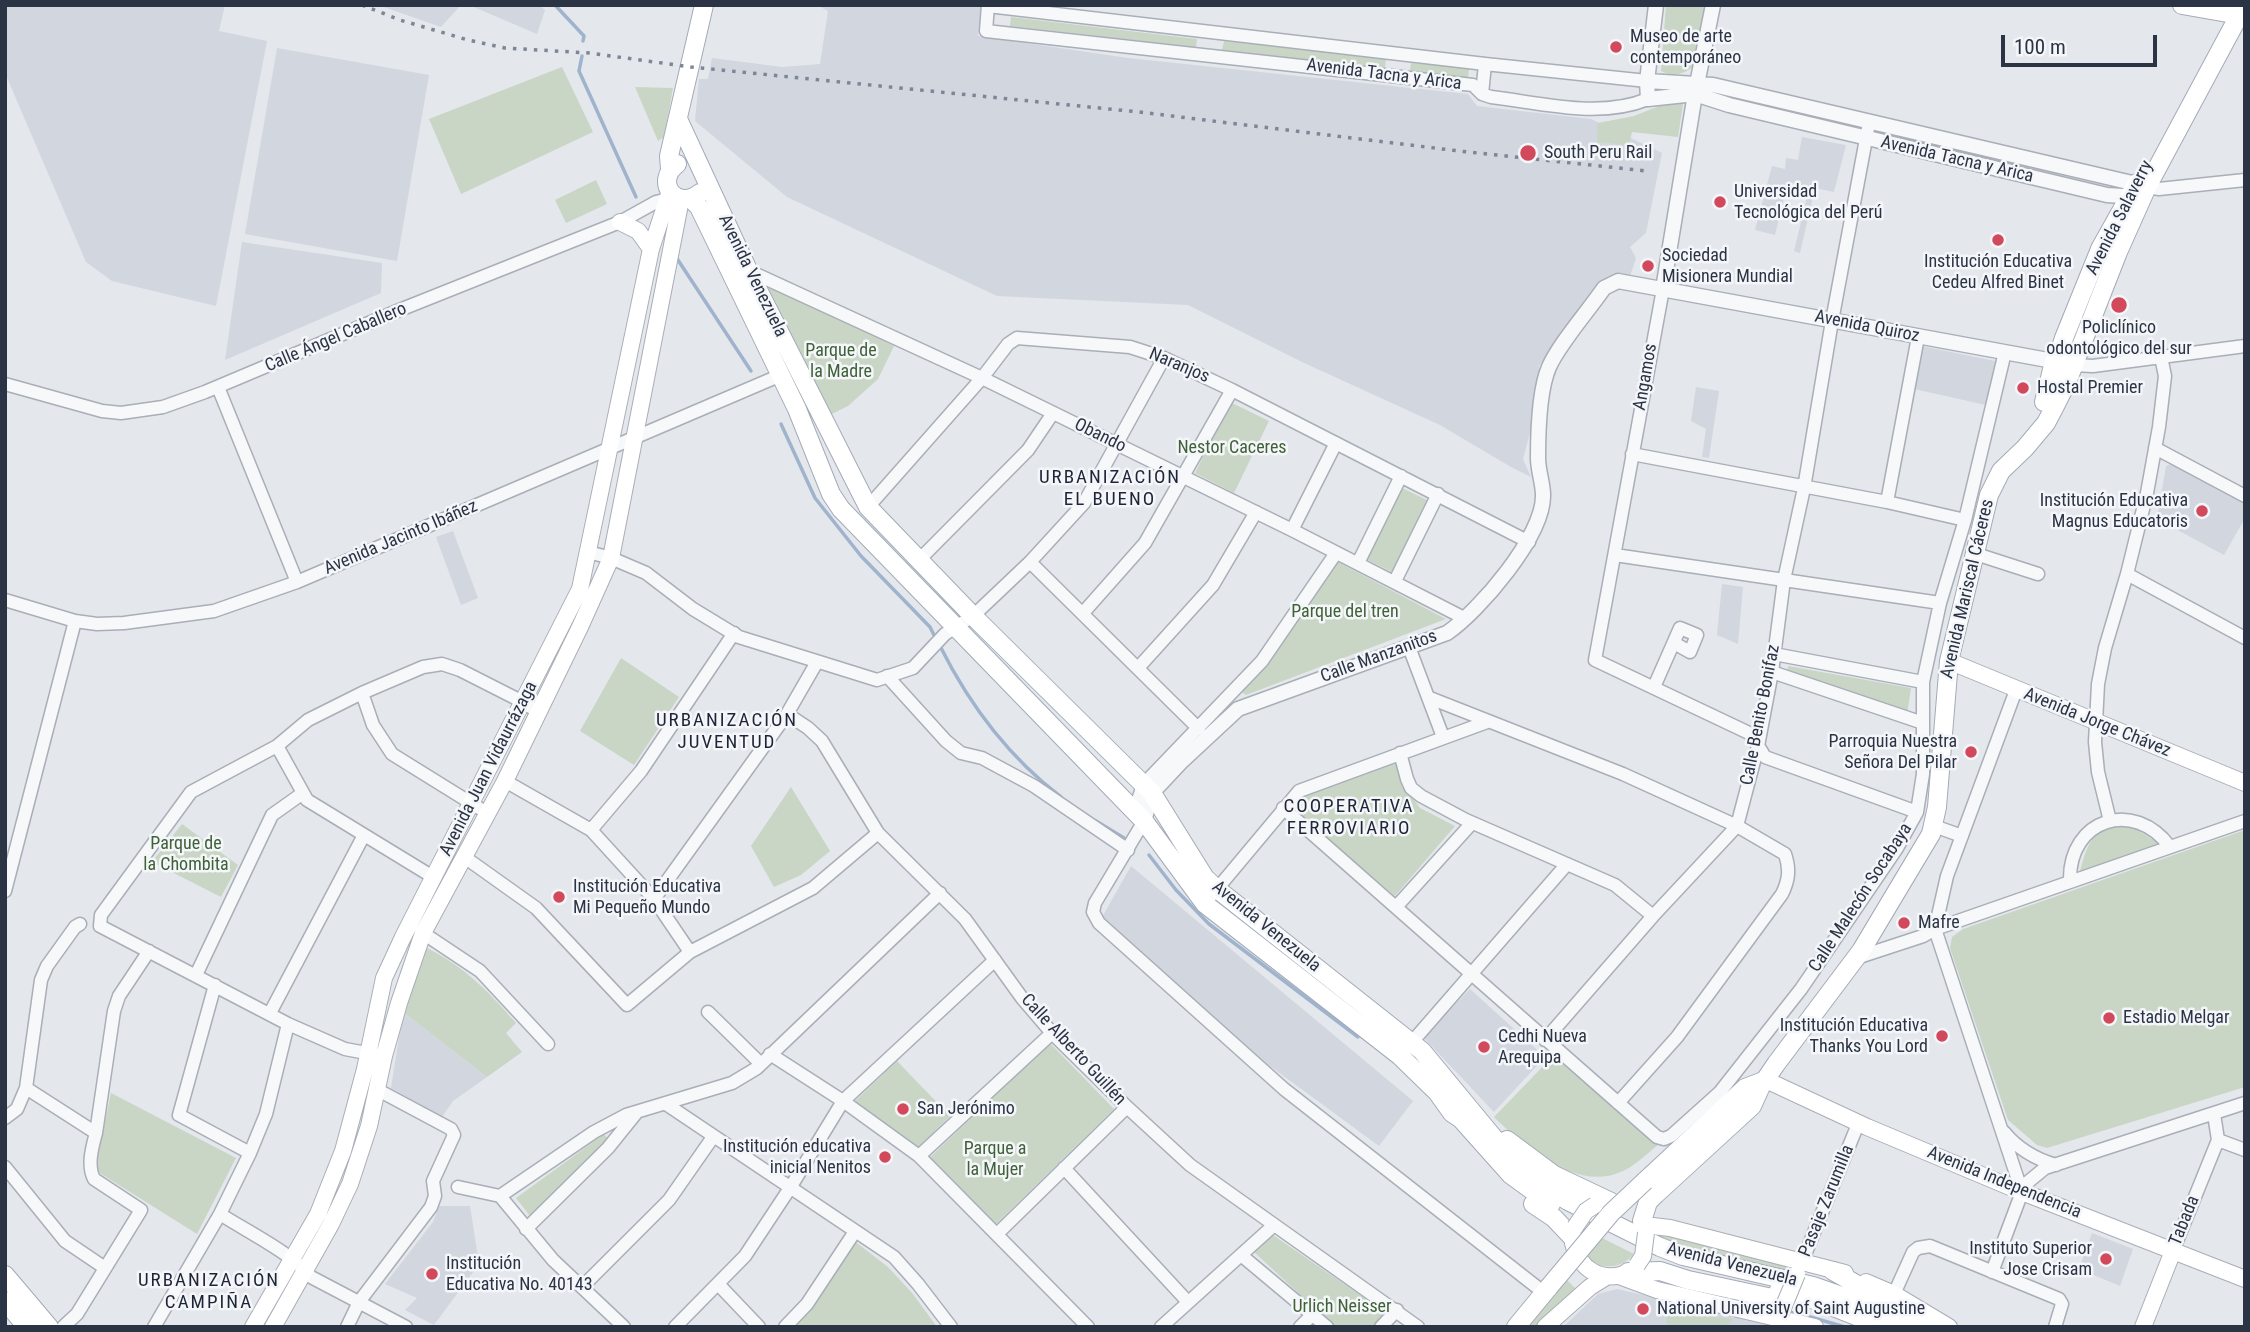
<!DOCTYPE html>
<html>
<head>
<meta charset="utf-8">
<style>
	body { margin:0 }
	#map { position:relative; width:2250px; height:1332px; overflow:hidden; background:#e4e7ec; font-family:"Roboto Condensed",sans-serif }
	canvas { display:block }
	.frame { position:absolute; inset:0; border:7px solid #2b3445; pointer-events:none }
	.scale { position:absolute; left:2001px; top:35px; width:156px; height:32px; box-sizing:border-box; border:4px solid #2b3445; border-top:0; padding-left:9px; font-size:21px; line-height:24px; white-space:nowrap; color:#2b3445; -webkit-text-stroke:5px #f4f6f9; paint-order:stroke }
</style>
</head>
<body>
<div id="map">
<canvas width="2250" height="1332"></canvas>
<div class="frame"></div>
<div class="scale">100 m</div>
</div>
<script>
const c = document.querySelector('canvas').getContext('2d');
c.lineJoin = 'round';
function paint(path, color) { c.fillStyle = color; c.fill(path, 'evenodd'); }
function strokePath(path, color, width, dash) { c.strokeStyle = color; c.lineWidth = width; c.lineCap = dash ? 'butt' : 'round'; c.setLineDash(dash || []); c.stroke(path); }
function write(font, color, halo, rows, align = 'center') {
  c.font = font + ' "Roboto Condensed",sans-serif'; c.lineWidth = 5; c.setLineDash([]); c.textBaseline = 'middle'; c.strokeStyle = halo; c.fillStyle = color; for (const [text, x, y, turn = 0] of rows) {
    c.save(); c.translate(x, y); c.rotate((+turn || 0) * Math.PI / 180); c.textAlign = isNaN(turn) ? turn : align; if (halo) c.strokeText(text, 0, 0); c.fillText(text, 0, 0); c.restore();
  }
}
paint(new Path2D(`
	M5,5H225L219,31L267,41L216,306L112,281L86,262L5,73Z
	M378,5H461L441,27Z
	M469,5H539L545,10L537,34Z
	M817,5H981L978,36L1128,58L1468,94L1477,106L1591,119L1662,153L1646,233L1630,247L1636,258L1630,276H1608L1562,333L1539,366V399L1523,459L1531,477L1511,467L1440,425L1302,362L1188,305L997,296L787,197L695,121L699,79H708L712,58L782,67L820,64L828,11Z
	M277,48L429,75L397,261L245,234Z
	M1802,137L1846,145L1834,192L1815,188L1800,253L1794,251L1807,197L1797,194V184L1788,182L1775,235L1755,230L1772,166L1785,169L1786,158L1798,160Z
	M242,242L382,263L381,293L225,360Z
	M1921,346L1995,361L1997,364L1986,405L1914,389Z
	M1696,387L1719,391L1709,458L1702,457L1706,429L1691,421Z
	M2171,464L2245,503V518L2224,555L2157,519L2166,466Z
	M453,531L478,598L461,605L436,537Z
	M1722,584L1743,587L1738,644L1717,635Z
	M1131,866L1413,1101L1379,1146L1244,1047L1101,919Z
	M1470,989L1545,1057L1494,1112L1423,1037Z
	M403,1012L487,1077L453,1101L442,1117L391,1088Z
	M439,1206H470L479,1264L434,1325L405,1310L417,1298L385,1284L433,1222Z
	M2092,1233L2133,1249L2120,1286L2079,1269Z
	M1617,1289L1771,1324L1778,1327H1563L1598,1294Z`), '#d2d6de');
paint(new Path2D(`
	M1666,5H1709L1692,68C1680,75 1673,77 1661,71Z
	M1011,17L1197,39L1196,47L1010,26Z
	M1224,41L1386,59L1385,68L1222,50Z
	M1411,63L1469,68L1468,78L1410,71Z
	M562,67L593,132L461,194L429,119Z
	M635,87L673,88L664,137L658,141Z
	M1672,101L1683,104L1678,137L1632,132L1629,145L1597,142L1598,123L1634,116Z
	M596,180L607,204L566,223L555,200Z
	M775,286L894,346L878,379L848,406L828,416L766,290Z
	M1230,402L1269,421L1234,493L1195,473Z
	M1402,488L1427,500L1392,572L1366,559Z
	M1328,557L1446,619L1246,695L1239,690Z
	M621,658L679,697L634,765L580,731Z
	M1788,666L1911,688L1907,715L1787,673Z
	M1393,757L1404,786L1420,808L1455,826L1395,896L1291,808L1306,793Z
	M791,787L830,851L801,875L774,887L751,846Z
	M182,824L238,865L221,897L152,862Z
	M2119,825L2136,829L2161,845L2083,873L2080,871C2088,844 2089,833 2119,825Z
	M2245,830V1087L2047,1148L2037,1145L2008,1120L1950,948L1952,937L1963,929Z
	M427,948C466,968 487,990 516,1023L506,1033L522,1052L487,1077L403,1012L408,986Z
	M1050,1043L1114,1109L996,1224L927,1160Z
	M1553,1056L1658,1145C1645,1155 1633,1168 1618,1173C1574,1190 1523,1146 1494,1117Z
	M897,1061L950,1116L919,1147L854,1102Z
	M111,1093L236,1158L197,1234L95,1170Z
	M604,1134L607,1138L606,1142L530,1216L516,1198Z
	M1582,1228L1634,1254C1611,1280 1575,1262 1582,1228Z
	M1660,1233L1789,1264L1787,1272L1679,1247L1658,1236Z
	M1273,1235L1386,1313L1373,1327H1335L1254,1252Z
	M853,1240L888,1267L913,1294L937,1327H795L810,1307Z
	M1567,1280L1577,1290L1538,1327H1527Z
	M1666,1311L1733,1319L1726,1327H1667Z`), '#c9d6c5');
strokePath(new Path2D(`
	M555,5L584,36L583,41
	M582,56L579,71L636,197
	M676,257L751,371
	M781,424L815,498L861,556L930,627L936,639
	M940,646C969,704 1010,758 1061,797
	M1096,821L1124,838
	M1149,855L1176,890L1209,924L1358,1037
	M1786,1310L1845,1327`), '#9fb4cc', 3.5);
const minor = new Path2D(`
	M988,5L986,31L1473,85L1482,94L1491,97C1542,103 1599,119 1648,99
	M988,6L1485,64L1647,81
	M1482,94L1485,64
	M2147,187L2159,189L2245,180
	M747,270L982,378L1292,530L1464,618
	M1663,289L1595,660L1751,734L1765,757L1917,812
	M2072,365L2093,366L2245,346
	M5,384L102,411L121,413L163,407L205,392L402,309L620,222L656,202L672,198
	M218,387L297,582
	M2155,448L2245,496
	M1632,454L1887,502L1965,520
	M1887,502L1918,337
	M868,507L982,378L1008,344L1017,338L1130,347L1164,358L1232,390L1529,542
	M1292,530L1336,443
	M588,552L611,558L646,573L693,609L739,637L877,680L913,668L945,634L973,616L1030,562L1084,503L1164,358
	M1976,554L2038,574
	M1615,555L1940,603
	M920,559L1028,450L1053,413
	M1030,562L1199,729
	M1358,563L1401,476
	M2127,574L2245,638
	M1395,581L1438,494
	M5,600L75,621L97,624L124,623L214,611L297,582L781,375
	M1083,613L1145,543L1232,390
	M1409,647L1443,737
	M1774,654L1923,682
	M1138,668L1213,585L1256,512
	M1772,672L1923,723
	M887,676L946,741L961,753L982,758L1034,786L1128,850
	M1654,687L1680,628L1697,635L1690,652L1674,643
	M2016,690L1947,876L1935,929L2022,1192
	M362,693L373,725L392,754L487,813
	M1430,698L1623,774L1737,826L1785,854C1790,869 1789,880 1782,894L1677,1037L1618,1103
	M787,714L808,728L822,741L878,833L965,919L1022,998L1052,1033L1127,1107L1190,1165L1418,1327
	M277,746L307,800L433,877
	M1400,753L1407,779L1411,788L1421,796L1466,820L1615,885L1653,916
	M505,781L591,830L654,899L690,952
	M1283,808L1657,1137L1664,1139L1671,1136L1720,1092L1801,989L1897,848L1917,812L1923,774V682L1940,603L1965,520L2005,352
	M1134,812L1143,785L1262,661L1336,553
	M1144,821L1095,903L1093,912L1099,923L1284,1089L1538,1288
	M2110,821L2098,772L2095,742L2098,684L2105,648L2127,574L2147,493L2159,427L2165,376L2161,357
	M1934,826L1962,836
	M591,830L641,771L734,633
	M463,856L536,908L627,1005L690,952L813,888L878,833
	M2070,880C2069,819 2134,798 2170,847
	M5,891L75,621
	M1212,895L1299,791L1487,722
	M654,899L787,714L817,662
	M1396,907L1472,823
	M423,933L480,971L548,1044
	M1856,958L1923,936L1935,929L2245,821
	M196,975L272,815L303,793
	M215,985L179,1115L250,1153
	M708,1012L761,1064
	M270,1013L364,835
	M1545,1040L1653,916L1737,826L1758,746L1772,672L1784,580L1804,488L1832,321L1869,123
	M1406,1049L1567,864
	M770,1054L843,1101L919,1156L1088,1327
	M377,1055L345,1049L288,1024L100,926L101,915L191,792L277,746L308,720L362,693L423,667L442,664L460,670L523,702L538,712
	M26,1088L96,1133L114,1011L119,996L149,951
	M666,1104L894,1257L918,1284L951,1327
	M5,1118L17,1109L26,1088L41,980L47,966L75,927L80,924
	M2004,1132C2018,1149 2035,1159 2056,1165
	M2218,1140L2245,1150
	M919,1156L1052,1033
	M5,1167L65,1241L105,1268
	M1064,1168L1188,1302
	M458,1187L500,1196
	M500,1196L594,1132L626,1115L732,1083L757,1068L940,893
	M500,1196L553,1260L624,1327
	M220,1214C248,1232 290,1252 311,1277L406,1327
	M526,1229L608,1148L637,1112
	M997,1234L1127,1107
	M2173,1251L2218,1140L2214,1114
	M1241,1255L1327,1327
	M1802,1262L1858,1124
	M1992,1272L2022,1192L2028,1182L2045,1168L2245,1103
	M718,1284L759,1327
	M582,1287L669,1200L713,1137
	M1894,1294L1913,1252L1918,1248L1930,1246L2059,1299L2062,1304L2055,1327
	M63,1327L77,1314L141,1210L94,1179C87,1165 92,1148 96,1133
	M154,1327L220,1214L250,1153L266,1114L288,1024
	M347,1327L359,1302L431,1207L435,1196L433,1181L454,1135L451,1129L378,1090
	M675,1327L745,1256L790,1188L843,1101L995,960
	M785,1327L807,1304L854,1233
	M1161,1327L1273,1226
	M1300,1327L1313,1314
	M1381,1327L1397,1310`);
const tertiary = new Path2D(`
	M1656,5L1647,81L1648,99L1695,94L1729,105L2107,195L2138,197
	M1647,81L1713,85L2145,186
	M1663,289L1695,94L1713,5
	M1144,821L1152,793L1182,761L1238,709L1447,633C1479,611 1544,536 1543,495C1543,483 1538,471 1538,458C1538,434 1539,390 1549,367C1559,344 1589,310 1604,288L1618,281L2064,363`);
const secondary = new Path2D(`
	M620,222L638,231L651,249
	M1949,661L2245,783
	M1766,1080L1867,1127L2022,1192L2245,1279
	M1644,1225L1670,1228L1845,1273
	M1573,1243C1579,1269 1601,1283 1627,1273
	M1619,1276L1657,1290L1815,1327
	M1866,1282L1894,1294L1949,1327
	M253,1327L318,1214L343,1151L365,1069L384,978L403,937L580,589L651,249L670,191
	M273,1327L331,1224L350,1184L369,1126L384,1056L399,1003L423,933L505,781L580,627L611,558L681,199
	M1545,1327L1590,1287L1606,1277
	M2143,1327L2173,1251`);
const primary = new Path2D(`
	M2182,5L2239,15
	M678,119L748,270L868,507L973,616L1152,793L1205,878L1217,889L1422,1051L1498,1143L1518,1165L1545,1187L1568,1201L1660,1247L1683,1256L1813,1286L1864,1304L1912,1327
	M677,164C653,182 677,212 700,193
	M670,169L669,156L704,5
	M691,199L699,207L797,409L831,494L841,509L1144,821L1205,904L1400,1056L1437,1092L1452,1113L1461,1119L1511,1175L1551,1204
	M2054,362L2044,402L2064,338L2100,249L2137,183
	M1507,1140L1554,1175L1611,1202
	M1645,1181L1745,1088L1766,1080
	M1533,1204L1554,1218L1573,1238
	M1642,1221L1648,1202L1656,1194L1752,1106L1761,1086L1776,1064L1861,951L1931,834L1937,807L1949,661L1989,495L2001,471L2025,448L2046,423L2055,406L2067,382L2118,252L2147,187L2235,23L2242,5
	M1833,1271L1932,1327
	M1628,1272L1660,1271L1688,1280L1791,1302
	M5,1275L49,1327
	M1779,1290L1818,1301L1884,1327
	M5,1301L27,1327
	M1516,1327L1549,1287`);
strokePath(minor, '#a9aeb7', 15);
strokePath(tertiary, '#a9aeb7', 17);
strokePath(secondary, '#a9aeb7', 18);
strokePath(primary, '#a3abb8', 20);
strokePath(minor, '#f7f8fa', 12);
strokePath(tertiary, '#f7f8fa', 14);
strokePath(secondary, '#fff', 16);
strokePath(primary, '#fff', 18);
strokePath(new Path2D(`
	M362,5L400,20L468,40L505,48L589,53L691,67L1139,112L1459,151L1647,171`), '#7d8696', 3.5, [3.5, 7]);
const secondaryBridge = new Path2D(`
	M1575,1227L1586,1211L1595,1205
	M1637,1265L1643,1256L1646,1233
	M1781,1313L1797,1274`);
const primaryBridge = new Path2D(`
	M1549,1287L1611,1213L1645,1181`);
strokePath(secondaryBridge, '#a9aeb7', 18, []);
strokePath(primaryBridge, '#a3abb8', 20, []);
strokePath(secondaryBridge, '#fff', 16);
strokePath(primaryBridge, '#fff', 18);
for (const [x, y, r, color] of [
	[1616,47,7,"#d1495b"],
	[1528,153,9,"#d1495b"],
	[1720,202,7,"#d1495b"],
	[1998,240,7,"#d1495b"],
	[1648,266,7,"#d1495b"],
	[2119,305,9,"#d1495b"],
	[2023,388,7,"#d1495b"],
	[2202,511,7,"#d1495b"],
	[1971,752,7,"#d1495b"],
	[559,897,7,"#d1495b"],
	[1904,923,7,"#d1495b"],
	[2109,1018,7,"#d1495b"],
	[1942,1036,7,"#d1495b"],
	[1484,1047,7,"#d1495b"],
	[903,1109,7,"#d1495b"],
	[885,1157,7,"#d1495b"],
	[2106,1259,7,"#d1495b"],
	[432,1274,7,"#d1495b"],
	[1643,1309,7,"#d1495b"]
]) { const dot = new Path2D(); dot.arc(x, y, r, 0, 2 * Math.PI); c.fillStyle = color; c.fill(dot); strokePath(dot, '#f4f6f9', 2.5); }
write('18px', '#2b3445', '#f4f6f9', [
	["Museo de arte",1630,37],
	["contemporáneo",1630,58],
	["South Peru Rail",1544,153],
	["Universidad",1734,192],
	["Tecnológica del Perú",1734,213],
	["Sociedad",1662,256],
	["Misionera Mundial",1662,277],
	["Institución Educativa",1998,262,"center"],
	["Cedeu Alfred Binet",1998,283,"center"],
	["Policlínico",2119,328,"center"],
	["odontológico del sur",2119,349,"center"],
	["Hostal Premier",2037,388],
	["Institución Educativa",2188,501,"right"],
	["Magnus Educatoris",2188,522,"right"],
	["Parroquia Nuestra",1957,742,"right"],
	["Señora Del Pilar",1957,763,"right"],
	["Institución Educativa",573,887],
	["Mi Pequeño Mundo",573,908],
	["Mafre",1918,923],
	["Estadio Melgar",2123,1018],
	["Institución Educativa",1928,1026,"right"],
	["Thanks You Lord",1928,1047,"right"],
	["Cedhi Nueva",1498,1037],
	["Arequipa",1498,1058],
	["San Jerónimo",917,1109],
	["Institución educativa",871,1147,"right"],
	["inicial Nenitos",871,1168,"right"],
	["Instituto Superior",2092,1249,"right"],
	["Jose Crisam",2092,1270,"right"],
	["Institución",446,1264],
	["Educativa No. 40143",446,1285],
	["National University of Saint Augustine",1657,1309]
], 'left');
write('18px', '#2b3445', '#f4f6f9', [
	["Avenida Tacna y Arica",1384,75,7],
	["Avenida Tacna y Arica",1957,160,13],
	["Avenida Salaverry",2120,218,-63],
	["Avenida Venezuela",752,276,64],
	["Avenida Quiroz",1867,327,11],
	["Calle Ángel Caballero",336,338,-23],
	["Naranjos",1179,366,23],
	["Angamos",1646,377,-80],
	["Obando",1100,436,26],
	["Avenida Jacinto Ibáñez",401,538,-23],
	["Avenida Mariscal Cáceres",1968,589,-77],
	["Calle Manzanitos",1379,657,-20],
	["Calle Benito Bonifaz",1761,715,-79],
	["Avenida Jorge Chávez",2097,723,22],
	["Avenida Juan Vidaurrázaga",489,769,-63],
	["Calle Malecón Socabaya",1861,898,-57],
	["Avenida Venezuela",1266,927,39],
	["Calle Alberto Guillén",1073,1050,47],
	["Avenida Independencia",2004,1183,22],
	["Pasaje Zarumilla",1827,1201,-68],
	["Tabada",2185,1221,-68],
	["Avenida Venezuela",1732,1265,14]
]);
write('18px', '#3f6138', '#f4f6f9', [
	["Parque de",841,351],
	["la Madre",841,372],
	["Nestor Caceres",1232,448],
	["Parque del tren",1345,612],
	["Parque de",186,844],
	["la Chombita",186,865],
	["Parque a",995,1149],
	["la Mujer",995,1170],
	["Urlich Neisser",1342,1307]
]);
c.letterSpacing = '2px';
write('19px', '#1d2536', '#f4f6f9', [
	["URBANIZACIÓN",1110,478],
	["EL BUENO",1110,500],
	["URBANIZACIÓN",727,721],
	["JUVENTUD",727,743],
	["COOPERATIVA",1349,807],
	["FERROVIARIO",1349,829],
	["URBANIZACIÓN",209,1281],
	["CAMPIÑA",209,1303]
]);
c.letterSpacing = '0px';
</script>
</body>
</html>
